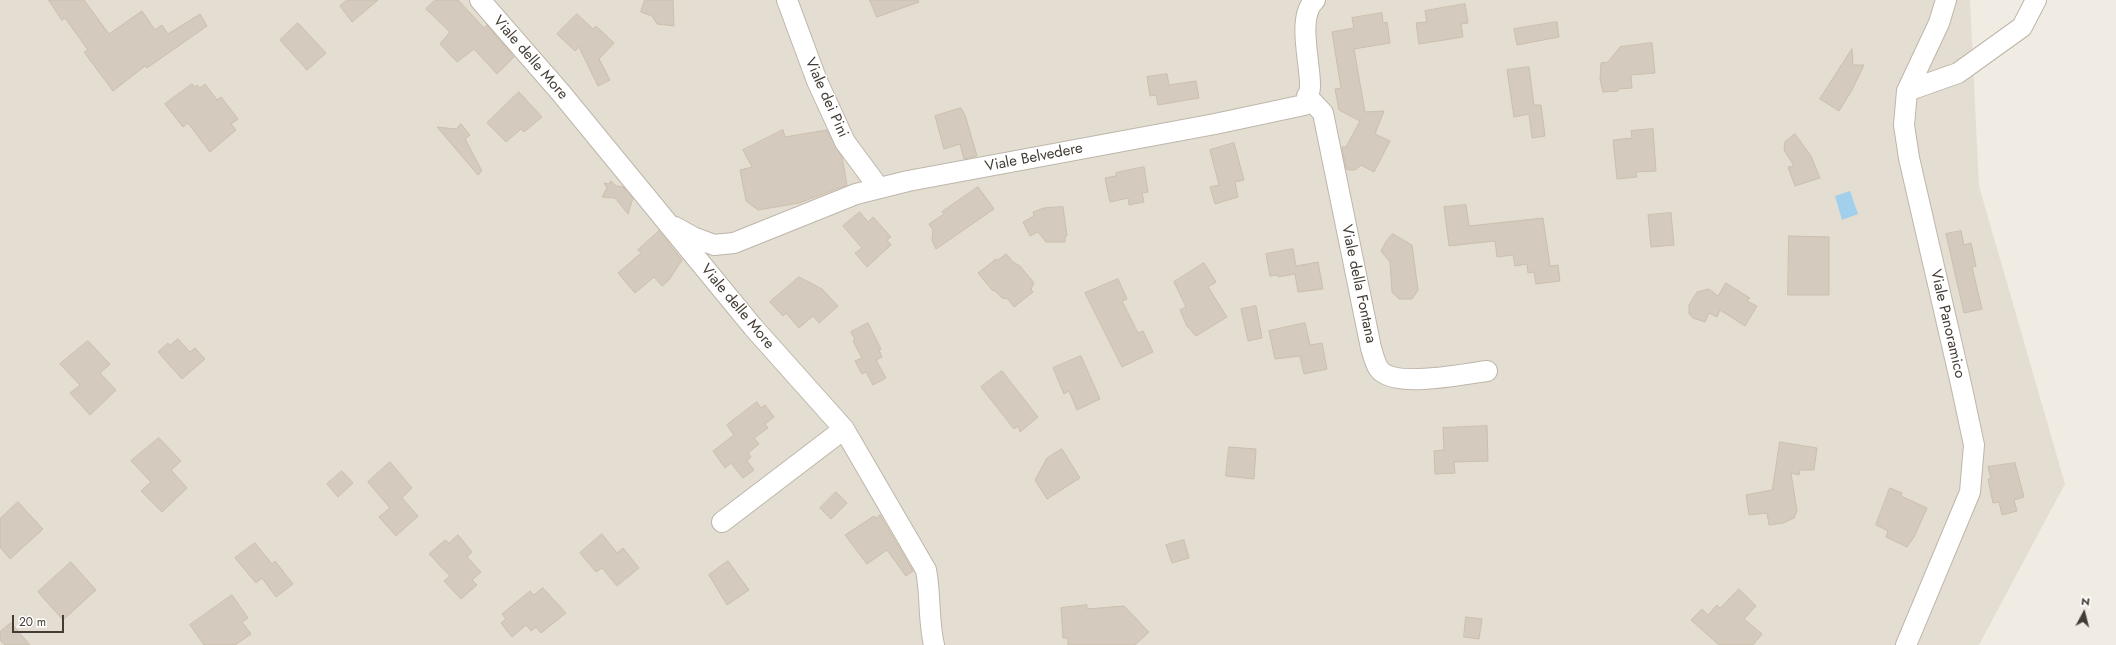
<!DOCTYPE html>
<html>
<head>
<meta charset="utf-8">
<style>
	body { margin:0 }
	#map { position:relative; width:2116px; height:645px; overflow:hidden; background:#f1ece3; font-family:Jost,sans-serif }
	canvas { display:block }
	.north { position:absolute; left:2064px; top:593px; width:40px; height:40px; -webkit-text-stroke:3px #fff; paint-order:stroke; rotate:7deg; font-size:11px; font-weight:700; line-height:16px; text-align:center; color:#423c34 }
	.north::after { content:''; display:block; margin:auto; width:14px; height:18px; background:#423c34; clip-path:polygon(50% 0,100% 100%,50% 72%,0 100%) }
	.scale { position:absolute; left:12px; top:615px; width:52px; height:18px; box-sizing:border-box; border:2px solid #423c34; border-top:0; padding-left:5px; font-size:12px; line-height:14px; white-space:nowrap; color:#423c34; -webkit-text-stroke:3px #fff; paint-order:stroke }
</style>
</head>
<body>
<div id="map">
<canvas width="2116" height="645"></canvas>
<div class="north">N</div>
<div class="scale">20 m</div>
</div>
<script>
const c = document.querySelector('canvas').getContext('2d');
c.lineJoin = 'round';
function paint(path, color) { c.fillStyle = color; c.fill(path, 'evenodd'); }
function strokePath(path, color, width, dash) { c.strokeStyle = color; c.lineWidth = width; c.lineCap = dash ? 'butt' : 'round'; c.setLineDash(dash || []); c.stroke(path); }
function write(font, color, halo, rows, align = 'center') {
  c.font = font + ' Jost,sans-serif'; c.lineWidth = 3; c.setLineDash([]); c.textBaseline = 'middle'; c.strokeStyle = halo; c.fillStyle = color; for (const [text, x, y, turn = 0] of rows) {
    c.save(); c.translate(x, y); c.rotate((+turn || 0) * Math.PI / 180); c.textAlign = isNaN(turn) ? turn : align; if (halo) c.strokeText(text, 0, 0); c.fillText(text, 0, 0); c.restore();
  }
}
paint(new Path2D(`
	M0,0H1970L1979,186L2065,484L1979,645H0Z`), '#e4ded2');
paint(new Path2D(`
	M1850,191L1858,214L1842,220L1835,196Z`), '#a2cfeb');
const building = new Path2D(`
	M49,0H84L109,34L142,11L155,30L162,25L168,34L200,14L207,26L147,68L145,66L113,91L84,52L88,50L65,18L62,20Z
	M347,0H378L352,22L340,6Z
	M435,0H458L484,28L487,25L514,57L497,74L474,49L457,62L440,44L450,32L426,9Z
	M645,0H673L674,26L657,24L652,16L641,12Z
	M870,0H918L919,2L877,17Z
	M1465,4L1468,23L1461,24L1463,37L1419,44L1416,23L1427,22L1425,11Z
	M1382,13L1383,23L1387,22L1390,43L1354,49L1365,112L1384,111L1375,134L1390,141L1374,172L1361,165L1355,170H1350L1346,169L1342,147H1346L1360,121L1339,110L1335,89L1341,88L1332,32L1354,28L1352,18Z
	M577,14L593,29L596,26L614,43L599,59L610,80L598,86L579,47L575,51L557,34Z
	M1557,22L1559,37L1517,45L1514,29Z
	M298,23L326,53L307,70L280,40Z
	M1652,43L1655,73L1631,75L1632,88L1618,89V91L1603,92L1600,79L1601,63L1608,62L1620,47Z
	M1852,49L1853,65H1864L1852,90L1839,111L1820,99Z
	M1529,67L1534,105H1541L1545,136L1532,138L1529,114L1514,117L1507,70Z
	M1167,74L1169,85L1196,81L1199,98L1158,105L1156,95L1150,96L1147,77Z
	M192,84L195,87L197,85L200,88L205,84L217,100L221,97L238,119L231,124L236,130L210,152L188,123L183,127L165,104Z
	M519,92L542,117L524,132L521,129L506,142L487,123Z
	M961,108L965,115L977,156L964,159L960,144L944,149L935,116Z
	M461,124L470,135L465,139L482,171L478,175L437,127L456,129Z
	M1653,129L1656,171L1636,172L1637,177L1617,179L1613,140L1632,138L1631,131Z
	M783,130L785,137L827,130L842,157L847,185L799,203L758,210L746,201L740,170L752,167L743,150Z
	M1795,134L1811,156L1820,178L1795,186L1788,167L1794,166L1784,150L1785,142Z
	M1234,143L1244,180L1235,182L1238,197L1215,204L1210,187L1219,185L1210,150Z
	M1144,167L1148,192L1142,193L1144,202L1129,205L1128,198L1110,202L1105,178L1116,176V173Z
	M611,181L616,186L623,187L633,198L628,214L615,198L602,197L607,188L604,183L609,184Z
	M978,187L994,209L936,249L932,240L933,230L929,224L944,214L942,212Z
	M1466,205L1469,226L1543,218L1550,266L1558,265L1560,281L1536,284L1534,272L1528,273L1527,264L1515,266L1513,255L1497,257L1495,241L1449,246L1444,207Z
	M1063,207L1067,236H1065V242H1046L1038,232L1030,236L1023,222L1034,216L1033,212L1044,208Z
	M860,212L868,222L873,217L891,237L887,240L891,245L867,267L855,253L862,248L843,226Z
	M1671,213L1674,245L1651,247L1648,215Z
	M659,231L682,260L669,280L662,286L654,277L635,293L618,273L641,253L638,250Z
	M1961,231L1964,245L1971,243L1976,266L1972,267L1982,309L1964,313L1946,234Z
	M1393,234L1412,245L1418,290L1412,299H1399L1392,292L1390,262L1381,251L1387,240Z
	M1789,236L1829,237V295H1788Z
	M1293,249L1296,266L1318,262L1323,289L1298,292L1295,274L1278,277V275L1270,276L1266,254Z
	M1006,254L1013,262L1020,266L1034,283L1031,289L1033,292L1014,307L1008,299L1002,298L994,290L993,291L978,273L996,259L998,260Z
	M1204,263L1216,282L1208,287L1227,317L1196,336L1187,326L1180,310L1186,307L1174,282Z
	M799,277L822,289L838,306L819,323L813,316L799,328L786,313L783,316L770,302Z
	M1118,279L1127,299L1122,301L1138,333L1143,331L1153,352L1122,367L1085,293Z
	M1726,283L1750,298L1747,301L1757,306L1745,326L1720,310L1717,317L1709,313L1705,322L1693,318L1689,314V305L1697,292L1709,289L1718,296Z
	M1256,306L1262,338L1248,341L1241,309Z
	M868,323L881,349L879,350L882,357L876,360L886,378L873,385L866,372L862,374L855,361L862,358L853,341L855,340L851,332Z
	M1305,323L1310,345L1322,343L1327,369L1304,374L1300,356L1275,359L1269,331Z
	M178,339L190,352L195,348L205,359L182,379L158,352L168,343L170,345Z
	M88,341L110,364L100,373L116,390L90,415L70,393L80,385L60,364Z
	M1081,356L1100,399L1077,410L1069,391L1064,394L1053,368Z
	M1002,371L1038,417L1020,432L1018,426L1014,429L981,387Z
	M757,402L761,408L765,405L774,417L765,424L768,428L754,438L759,444L748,453L751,457L747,461L754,470L743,478L731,463L725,468L713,451L734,435L727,425Z
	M1487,426L1488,461L1454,462L1455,473L1435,474L1434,451L1444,450L1443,428Z
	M159,438L181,461L171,470L187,488L162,512L141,491L151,482L131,461Z
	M1780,442L1817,448L1814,470H1800L1799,475L1791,473L1797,511L1794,518L1783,523L1769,525L1767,513L1749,515L1746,495L1772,490Z
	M1229,447L1256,449L1254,479L1226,476Z
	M1062,449L1080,478L1047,499L1035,480L1047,458Z
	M390,462L412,488L402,498L418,516L396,536L379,517L390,508L368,482Z
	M2015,463L2024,497L2014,500L2017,511L2002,515L1999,502L1993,503L1988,479H1991L1988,467Z
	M342,471L353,483L338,497L327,484Z
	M1890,488L1902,493L1901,496L1927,508L1914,537L1907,547L1886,537L1888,531L1876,525Z
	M836,492L847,503L831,519L820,508Z
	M18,502L43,529L10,559L0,547V519Z
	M880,515L913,571L906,576L887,550L867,564L845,535L874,516L876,518Z
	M602,534L617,553L623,548L639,568L617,586L602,568L596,572L580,553Z
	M458,535L472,552L467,557L481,572L472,580L477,585L461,599L444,581L450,576L429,554L445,540L449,543Z
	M1184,540L1189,558L1172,563L1166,545Z
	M255,543L272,564L275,561L293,584L276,597L262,578L256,583L235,558Z
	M728,561L749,590L727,605L709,575Z
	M71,562L96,590L63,620L38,592Z
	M543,588L566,613L541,633L536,627L531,631L526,625L512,637L501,623L506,619L502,614L530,591L533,595Z
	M1739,589L1756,606L1744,619L1762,634L1753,645H1719L1691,620L1702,609L1708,615L1717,605L1720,608Z
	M232,595L248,618L242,622L251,634L235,645H204L190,625Z
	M1087,605V609L1124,606L1149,632L1135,645H1068V638H1063L1061,608Z
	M1466,617L1482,619L1479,639L1464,637Z
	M11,623L30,645H5L0,640V632Z`);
paint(building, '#d4cabd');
strokePath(building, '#ccbfad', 1);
const street = new Path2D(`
	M480,0L561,93L753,327L844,429L926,570C931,595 928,620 934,645
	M787,0L817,81L845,142L879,188
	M1907,91L1958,73L2022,27L2036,0
	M1307,96L1323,113L1371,348C1373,354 1375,364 1379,369C1394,389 1463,374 1487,371
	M675,227L693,237L714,245L734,243L856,194L908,181L1215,124L1304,105C1306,100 1310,93 1310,87C1311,64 1296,17 1315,0
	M722,522L844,429
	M1906,645L1970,492L1974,445L1961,384L1909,158L1904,125L1907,91L1939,23L1946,0`);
strokePath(street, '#beb6aa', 22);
strokePath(street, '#fff', 20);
write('15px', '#423c34', '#fff', [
	["Viale delle More",530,58,49],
	["Viale dei Pini",826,98,66],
	["Viale Belvedere",1034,158,-11],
	["Viale della Fontana",1358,284,78],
	["Viale delle More",737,307,50],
	["Viale Panoramico",1947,324,77]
]);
</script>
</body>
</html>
